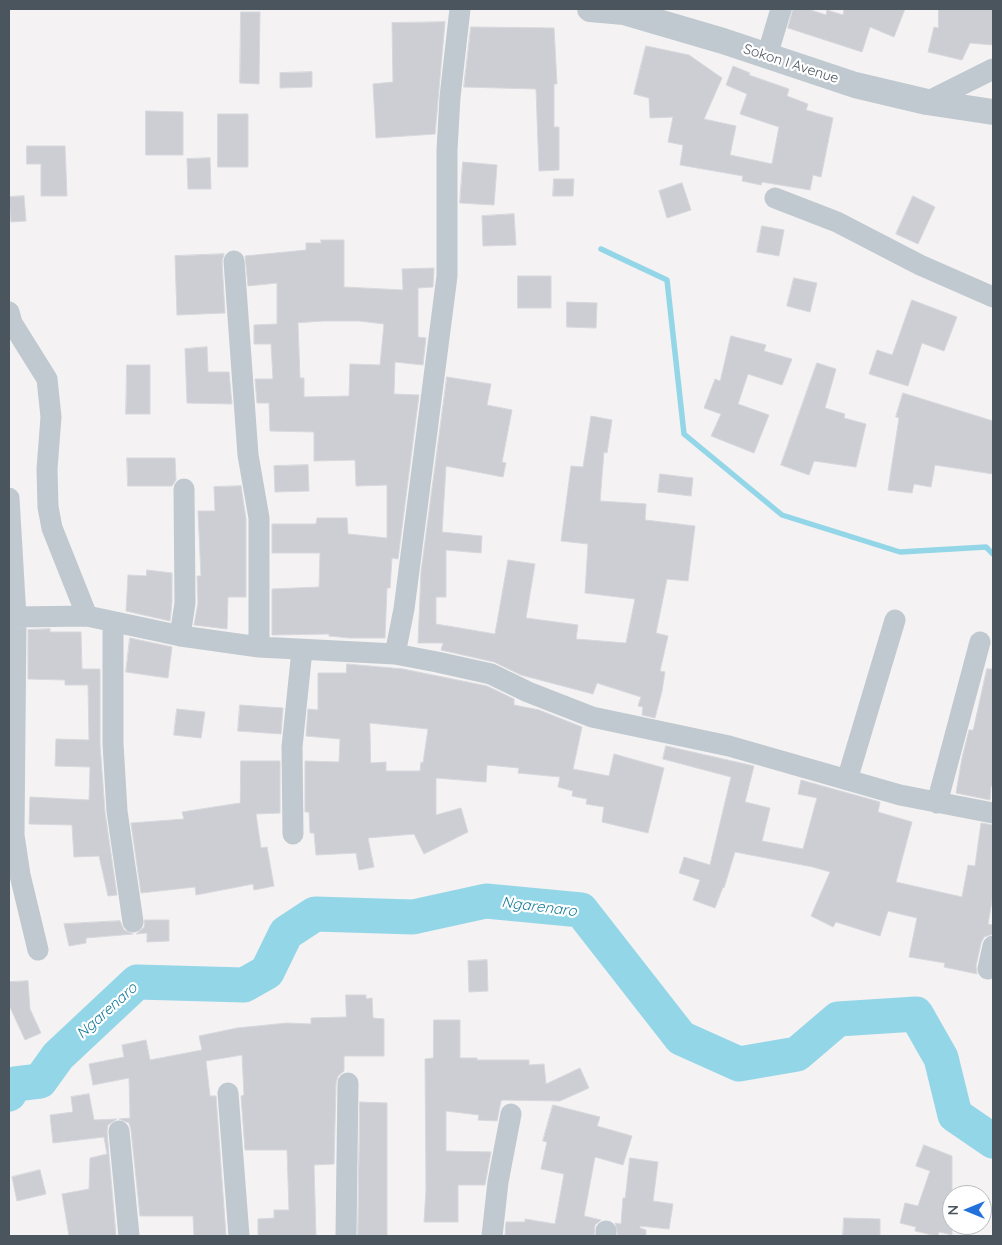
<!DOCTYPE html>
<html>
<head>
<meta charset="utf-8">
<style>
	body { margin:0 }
	#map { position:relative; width:1002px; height:1245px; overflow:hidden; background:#f4f2f2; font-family:Quicksand,sans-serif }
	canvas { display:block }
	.frame { position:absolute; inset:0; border:10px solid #4a555e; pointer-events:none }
	.north { position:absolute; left:942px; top:1185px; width:50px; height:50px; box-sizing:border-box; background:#fff; border:1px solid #b7bbbf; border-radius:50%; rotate:270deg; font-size:14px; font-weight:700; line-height:20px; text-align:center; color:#4a555e }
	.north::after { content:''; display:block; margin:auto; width:18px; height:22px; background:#2372dc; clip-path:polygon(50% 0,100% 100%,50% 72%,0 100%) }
</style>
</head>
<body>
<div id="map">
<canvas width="1002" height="1245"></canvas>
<div class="frame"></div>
<div class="north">N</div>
</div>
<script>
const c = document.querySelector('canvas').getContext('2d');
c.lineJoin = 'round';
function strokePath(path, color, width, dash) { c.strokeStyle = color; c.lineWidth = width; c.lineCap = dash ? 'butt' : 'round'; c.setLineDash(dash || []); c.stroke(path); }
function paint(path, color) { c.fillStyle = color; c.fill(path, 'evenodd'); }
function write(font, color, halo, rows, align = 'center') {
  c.font = font + ' Quicksand,sans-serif'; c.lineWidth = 4.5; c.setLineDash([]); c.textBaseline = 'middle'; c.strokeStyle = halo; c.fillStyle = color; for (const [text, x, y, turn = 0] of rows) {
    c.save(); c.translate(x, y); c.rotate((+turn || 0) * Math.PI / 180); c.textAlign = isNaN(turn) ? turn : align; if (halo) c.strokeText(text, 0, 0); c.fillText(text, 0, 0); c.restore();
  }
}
strokePath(new Path2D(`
	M601,249L667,280L684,434L782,515L900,552L986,547L993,554`), '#93d6e8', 5.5);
strokePath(new Path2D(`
	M9,1094L15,1084L40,1081L58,1056L137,982L244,985L267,972L286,933L315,914L413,917L486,901L581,910L681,1038L739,1064L797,1054L838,1019L916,1014L941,1058L955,1115L993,1141`), '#93d6e8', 35);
const building = new Path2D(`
	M793,9H808L826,15L827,10L843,15L844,9H905L894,37L870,27L862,52L788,28Z
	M939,9H993V45L970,43L962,60L928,52L934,27L938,28Z
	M241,12H260L259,84L240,83Z
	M445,22L435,134L376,138L373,84L393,82L392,23Z
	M471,27L554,28L557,84H554V127H559V170L539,171L536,89L464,87Z
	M646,46L689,55L722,78L704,119L736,126L730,155L772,164L779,127L740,114L747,94L726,85L733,66L750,73L749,75L789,89L787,96L808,104L806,110L833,118L821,177L813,175L810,190L762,182L761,185L742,181L743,176L680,165L683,145L668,142L673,117L650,118L649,98L634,94Z
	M312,72V87L280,88V73Z
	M146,111L183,112V155H146Z
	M218,114H248V167H218Z
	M27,146H65L67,196H41V164H27Z
	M210,158L211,189H188L187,159Z
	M463,162L497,165L494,205L460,203Z
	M554,179H574L573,196H553Z
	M682,183L691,210L667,218L659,191Z
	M24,196L26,221L11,222L9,197Z
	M913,196L935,207L918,244L896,234Z
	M514,214L516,245L483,246L482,216Z
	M762,226L784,230L779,256L757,252Z
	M321,240H344V287L403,290L402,269L434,268L433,287L418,288V337L426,338L423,365L395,362L394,394L419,395L398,559L392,558L390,588H387L385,638H349L329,636V634L272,635V589L319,587L320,553H272V524H316L317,518H347L348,534L387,538V485L356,486L355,460L314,461V432L270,431L269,403H257L255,379H273L271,344H254V325L277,324V283L248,286L245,256L306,250V243H321ZM323,321H359L384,324L380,365L350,364L349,396L304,397V378H300L298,323Z
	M224,254L222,262L225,313L177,315L175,256Z
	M518,276H551V308H518Z
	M794,278L817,283L810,312L787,306Z
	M912,300L957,317L944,351L922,343L908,386L869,374L877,350L892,355Z
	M567,302L597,303L596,328L567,327Z
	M731,336L766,345L764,351L792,359L782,385L748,374L738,404L769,415L754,453L711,436L721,414L704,408L715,379L720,381Z
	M207,347L208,372H229L232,404L187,403L185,349Z
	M817,363L836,369L825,408L845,414L844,418L866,424L856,467L814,461L809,475L781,465Z
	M127,365H150V414H126Z
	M447,377L491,384L487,405L512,410L502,462L506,463L503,477L446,466L442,532L482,536L481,553L446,550V597H436V624L495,634L508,560L535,564L526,618L578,625L576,639L626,643L635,599L585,593L588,544L561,541L571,466L583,467L591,416L612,420L607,453L604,452L600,501L646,504L645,520L695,526L688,581L667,579L656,633L668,636L660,671L665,672L662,691L655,718L642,715L643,707L638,706L641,697L597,683L593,694L521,675L494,662L441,650L443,643H418L421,572Z
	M903,393L993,421V474L935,465L931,487L914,484L912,493L888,490L899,418L896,417Z
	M127,458H175L176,480L172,486H128Z
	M308,465L309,491L275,492L274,466Z
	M660,474L693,478L691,496L658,492Z
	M241,486L246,519V597H228L227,629L194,625L198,603L197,576H201L198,511H215L214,487Z
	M147,570L172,573V602L170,621L126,611L128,575L146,576Z
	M50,629V632H81L82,669H100V744L105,812L117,895L108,896L99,856L74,857L72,825L29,824L30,797L89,800L90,767L55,766L56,739L89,740L88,685H65V680L28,679V630Z
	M130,638L172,647L168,678L126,672Z
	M347,664L403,669L487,686L514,699V705L539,710L582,727L573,769L609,776L614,754L664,768L648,833L602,822L604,807L586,804L587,799L572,796L573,791L558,787L560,777L518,773L519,768L487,765L486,782L436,778V815L461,808L468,832L424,854L414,834L368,838L374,867L359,870L356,853L316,855L314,833H310L309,812H305V761L339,762L340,739L306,736L308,709L318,710V673H346ZM370,723L428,729L423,763L421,762L420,771H386V762L371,763Z
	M987,669H993V786H991L990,800L956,793L962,758L969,730H973Z
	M240,705L283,708L281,734L238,731Z
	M177,709L205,712L201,738L174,735Z
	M666,746L754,766L745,802L770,808L762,841L803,849L817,798L798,794L801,780L880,802L878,812L912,822L896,882L962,897L968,865L975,866L981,823L993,825V895L988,924L993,925V934L984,937L981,943L976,966L977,974L944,967L945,963L909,957L917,918L888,911L880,936L836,922L833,927L811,916L830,872L813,867L735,852L724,888L723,887L715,908L693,900L700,880L679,873L684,857L710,865L731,777L663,759Z
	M241,761H280V813L256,814L261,848L267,847L274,886L254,890L253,884L196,895L195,887L141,893L131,823L184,819L182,812L240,803Z
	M145,920H169V941L147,942V933L136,934L144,927Z
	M120,921L124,930L133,934L86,938V943L69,946L64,924Z
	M487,960L488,991L469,992L468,961Z
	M28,981L30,1009L41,1033L25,1040L9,1005V982Z
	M346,995H366V999L372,998L373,1018L384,1019V1056H344V1071L338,1076L336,1083L334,1164L314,1165L316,1236H258V1219L274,1218V1210H289L287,1150H245L241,1096L244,1095L242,1055L206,1061L210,1096H216L226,1236H194L193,1216H140L131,1130L129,1123L119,1119L130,1118L129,1078L93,1085L89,1064L124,1057L122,1045L146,1040L150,1060L202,1050L199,1036L237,1028L287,1023L311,1024V1018L346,1017Z
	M434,1020H460V1058H477V1060H529V1065L544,1064L546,1084L580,1068L589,1088L560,1101L503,1100L501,1101L497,1121L478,1120L479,1115L446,1111V1151L491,1152L485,1185H458V1222H424L426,1190L425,1059L433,1058Z
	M89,1094L94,1120L117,1119L108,1125L107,1132L116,1236H69L62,1194L89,1189L90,1158L107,1154L104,1137L53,1143L50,1115L73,1112L71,1097Z
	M360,1102L387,1103V1236H358Z
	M553,1105L600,1117L597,1126L632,1136L623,1165L595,1157L584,1216L601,1220L595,1225L594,1236H505L506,1222H525V1219L555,1224L564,1174L541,1169L547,1142L543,1141Z
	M924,1145L952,1156V1235L939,1232L938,1236H936L915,1231L916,1227L900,1223L905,1203L918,1206L930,1171L916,1166Z
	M630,1158L658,1162L653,1201L673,1204L669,1229L640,1226V1228L646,1230V1236H618L615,1223L621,1224L623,1198H625Z
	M40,1170L46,1194L17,1201L12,1177Z
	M844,1218L880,1219V1236H843Z`);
paint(building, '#ccced4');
strokePath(building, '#d6d8dd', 1);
strokePath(new Path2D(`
	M767,56L781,9
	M927,102L993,69
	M775,198L837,222L920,265L993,297
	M234,261L248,455L259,518V647
	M9,312L12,323L47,379L51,417L47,469L48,507L52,528L87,616
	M9,498L16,617L14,835L20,875L38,950
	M16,617L87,616L181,636L259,647L395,654L437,662L491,674L528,692L592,717L729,746L900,795L993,813
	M113,623V744L117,811L133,922
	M180,636L185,603L184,489
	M395,654L404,609L447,276V150L450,97L460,9
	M847,780L895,620
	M937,803L980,642
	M293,834L292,747L302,650
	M988,969L993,946
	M228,1093L239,1236
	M119,1131L129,1236
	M346,1236L348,1083
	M492,1236L498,1182L511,1114
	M606,1236V1231`), '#c0c9cf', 21);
strokePath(new Path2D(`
	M590,9L624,12L723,41L855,85L927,102L993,112`), '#c0c9cf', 26);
write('14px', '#4a555e', '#fff', [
	["Sokon I Avenue",791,64,18]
]);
write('italic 15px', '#147b99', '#fff', [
	["Ngarenaro",539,907,7],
	["Ngarenaro",107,1011,-42]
]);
</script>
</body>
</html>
